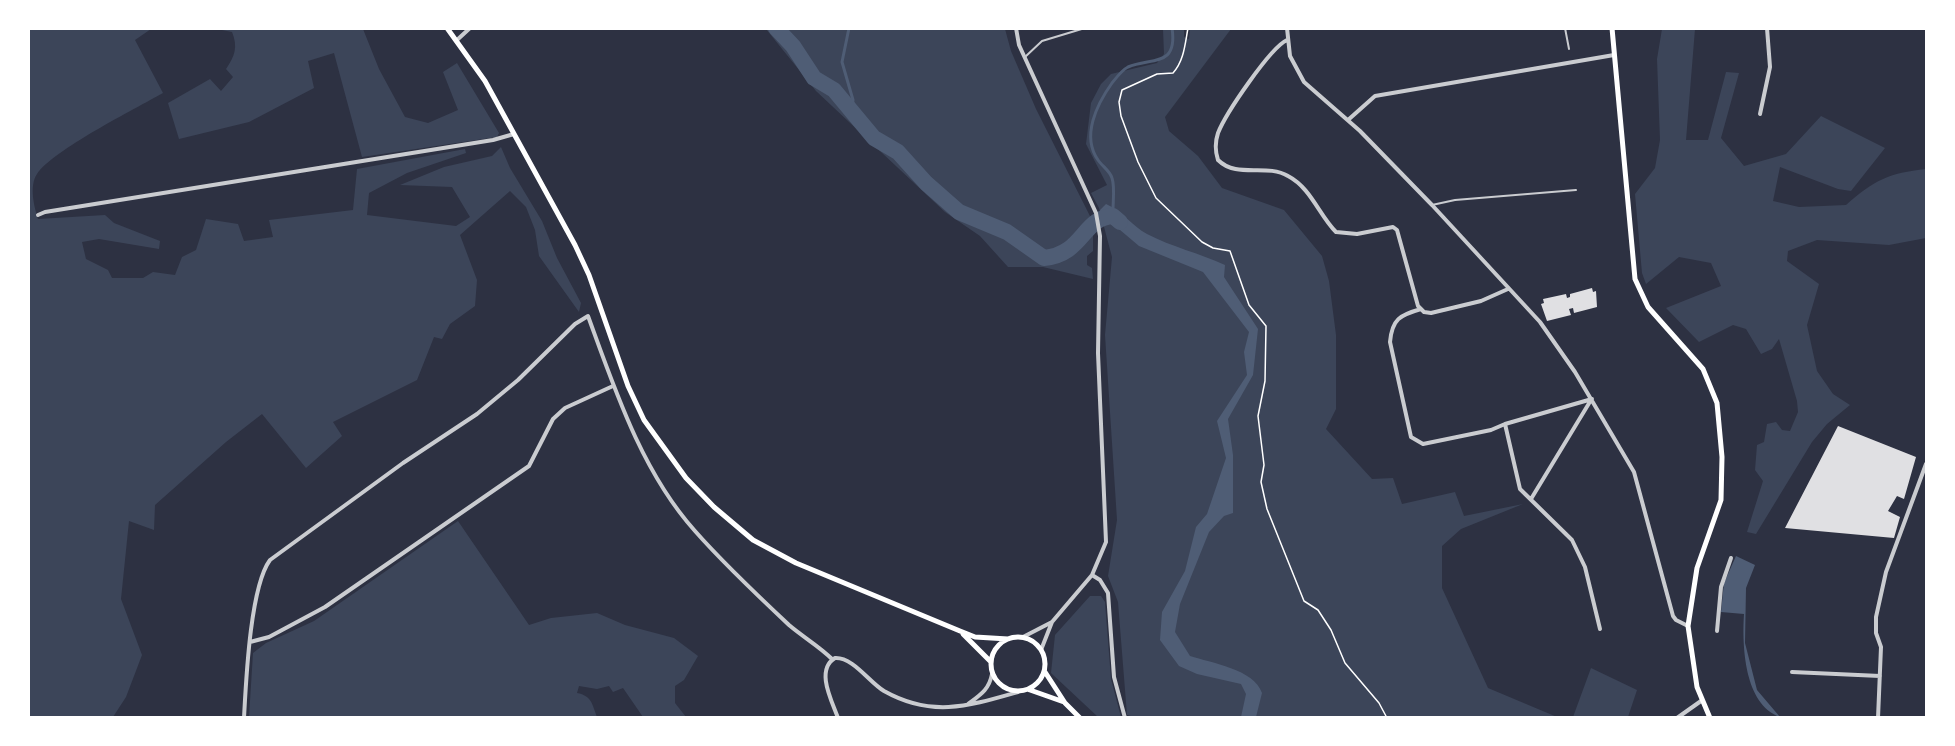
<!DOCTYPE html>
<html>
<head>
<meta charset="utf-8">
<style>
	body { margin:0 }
	#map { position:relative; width:1955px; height:746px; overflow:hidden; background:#2d3142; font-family:"Alegreya Sans",sans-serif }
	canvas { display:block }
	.frame { position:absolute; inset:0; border:30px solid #fff; pointer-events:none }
</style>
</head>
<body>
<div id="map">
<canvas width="1955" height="746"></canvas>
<div class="frame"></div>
</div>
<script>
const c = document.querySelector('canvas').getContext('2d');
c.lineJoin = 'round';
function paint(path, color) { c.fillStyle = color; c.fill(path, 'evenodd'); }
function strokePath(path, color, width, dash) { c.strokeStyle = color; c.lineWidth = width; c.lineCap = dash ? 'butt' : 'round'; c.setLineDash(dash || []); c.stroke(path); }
paint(new Path2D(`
	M28,29H151L135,40L163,93C135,109 53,150 37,174C29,186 34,206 38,219L105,215L114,223L160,241L159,249L99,239L82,242L86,259L108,270L112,278H143L153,272L175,275L182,257L196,250L206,219L238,224L244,241L273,237L269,220L353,210L357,169L465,149L466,153L407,173L369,193L367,215L456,226L470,217L452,187L400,185L444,167L492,156L501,147L510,168L542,221L557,258L581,303L579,312L539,256L535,230L526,207L510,191L460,235L477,280L475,306L450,324L442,339L434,337L417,380L333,422L342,436L306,468L262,414L226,442L155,505L154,530L129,521L121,599L142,655L126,697L113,717H29Z
	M217,29H363L379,69L405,117L428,123L458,110L443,72L457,63L499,133L497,137L362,157L334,53L308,61L314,88L249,122L179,139L168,103L210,79L221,91L233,77L226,69C235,56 238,47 232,32Z
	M766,29H1005L1011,51L1036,109L1093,222V251L1087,256V265L1092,268L1093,279L1043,267H1008L980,236L945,212L816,91Z
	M1163,29H1184V37L1189,39L1190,29H1231L1165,117L1169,131L1198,156L1222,188L1284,210L1322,256L1329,281L1336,335V409L1326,429L1372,479L1393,478L1402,504L1455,492L1464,516L1523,504L1461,529L1442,546V588L1488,688L1557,717L1138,718L1127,715L1118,602L1108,576L1117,520L1105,335L1112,257L1099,208L1091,193L1107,185L1086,144L1091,103L1101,84L1111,74L1157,63L1164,54Z
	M1662,29H1695L1686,140H1708L1726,72L1739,73L1721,138L1744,166L1786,154L1821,116L1885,148L1851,191L1838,189L1780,167L1773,201L1799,207L1846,205C1874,180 1889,173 1926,169V238L1889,245L1817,240L1788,251L1787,261L1819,284L1807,325L1817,371L1833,394L1850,405L1827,424L1812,442L1756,534L1747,532L1763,481L1755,470L1757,445L1764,442L1767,424L1776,422L1782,430L1790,431L1798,412L1797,401L1779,339L1772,349L1761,354L1746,329L1733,325L1699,342L1666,308L1721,286L1711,263L1679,257L1646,284L1642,273L1635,194L1655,168L1660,140L1657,59Z
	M458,521L529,625L551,618L597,613L625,625L674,638L698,656L684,680L675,686V703L686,717H643L623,688L613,692L609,686L597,689L579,686L577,693C592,696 592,704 597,717H249L253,653L266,643L314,621Z
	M1090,596H1101L1105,602L1111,679L1121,717H1098L1051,673L1055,635Z
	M1591,668L1637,690L1628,717H1573Z`), '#3c4559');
paint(new Path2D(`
	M1106,204C1121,210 1132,226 1147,234C1172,247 1199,253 1225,265L1224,277L1258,329L1253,375L1228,419L1233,455V513L1224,516L1209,532L1180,604L1175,632L1190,656C1211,663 1254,669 1262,693L1256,717H1241L1246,694L1241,684L1197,674L1179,666L1160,640L1162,612L1185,571L1196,527L1207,514L1226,458L1217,421L1247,375L1244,352L1249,332L1203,272L1139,246L1113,224H1102L1100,210Z
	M1736,556L1755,565L1746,588L1745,643L1757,690L1780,717C1744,704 1742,646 1744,614L1721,612L1724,583Z`), '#4f5d75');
strokePath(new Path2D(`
	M849,28L842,62L853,100L852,112
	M1113,210C1113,200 1115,187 1112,178C1110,171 1102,166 1098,160C1081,136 1097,104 1112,83C1116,78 1122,70 1128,67C1151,57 1178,68 1172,28`), '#4f5d75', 3);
strokePath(new Path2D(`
	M776,28L793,46L814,78L834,90L874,138L898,152L926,183L959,212L1007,232L1044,258C1084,254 1082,218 1113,216L1120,222`), '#4f5d75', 16);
paint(new Path2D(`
	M1592,288L1593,292L1596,291L1597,307L1574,313L1573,308L1569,309L1571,315L1547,321L1541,304L1544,303L1543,299L1566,294L1567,298L1570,297V294Z
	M1838,426L1916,457L1904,499L1897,496L1888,511L1900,517L1894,538L1785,528Z`), '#e0e0e3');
strokePath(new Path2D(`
	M1188,28C1185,44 1184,61 1173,73L1157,74L1122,90L1119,102L1121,116L1138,162L1156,198L1202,242L1213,248L1230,251L1249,305L1266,326L1265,381L1258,416L1264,465L1261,482L1267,509L1304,601L1318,610L1331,630L1345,663L1379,703L1387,718`), '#fff', 1.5);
strokePath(new Path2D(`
	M1565,28L1569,49
	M1025,57L1042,41L1085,28
	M1432,205L1455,200L1576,190`), '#caccd0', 2);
strokePath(new Path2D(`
	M1016,28L1019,45L1096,213L1100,236L1098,353L1106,542L1092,575L1052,622L1041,650
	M1287,28L1290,56L1304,82L1360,131L1432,205L1540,322L1575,372L1634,472L1673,616L1676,620L1688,626
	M457,40L470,28
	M1287,40C1270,48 1226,113 1218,133C1215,142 1215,151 1218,160C1237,179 1266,163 1288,176C1311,188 1319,215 1336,232L1357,234L1393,227L1397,230L1418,306L1424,312L1431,313L1481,301L1508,289
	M1760,114L1770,67L1767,28
	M1348,120L1375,96L1614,55
	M38,215L45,212L493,140L514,134
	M1421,309C1400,315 1392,319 1390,342L1411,437L1423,444L1491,430L1505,424
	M1592,399L1505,424L1520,489L1572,540L1585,567L1600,629
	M1531,499L1591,400
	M1092,575L1100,580L1108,593L1114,677L1125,718
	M1717,631L1721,587L1731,558
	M1023,637L1052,622
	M250,642L269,637L325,607L529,466L553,419L565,408L613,386
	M1792,672L1880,676
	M968,704C980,695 989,690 992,674
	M244,718C246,682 250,587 270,560L403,463L477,414L518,380L575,324L588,316C615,390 642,472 695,531C724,564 757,595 789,625C803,637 819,646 832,659
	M838,718C832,701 815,670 835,658C853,657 869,682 884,691C932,718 969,706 1018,692
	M1677,718L1701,701
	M1878,718L1881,647L1876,633V617L1886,572L1926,464`), '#caccd0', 4);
strokePath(new Path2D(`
	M447,28L485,81L575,245L589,275L628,386L644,420L686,478L714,507L753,540L796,563L960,631L975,637L1008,639
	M1612,28L1635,279L1648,307L1703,369L1717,403L1722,457L1721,500L1697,568L1688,626L1697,687L1710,718
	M963,634L991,662
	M991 664a27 27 0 1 1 54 0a27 27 0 1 1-54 0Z
	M1045,672L1065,703L1080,718
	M1030,690L1064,702`), '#fff', 5);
</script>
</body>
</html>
